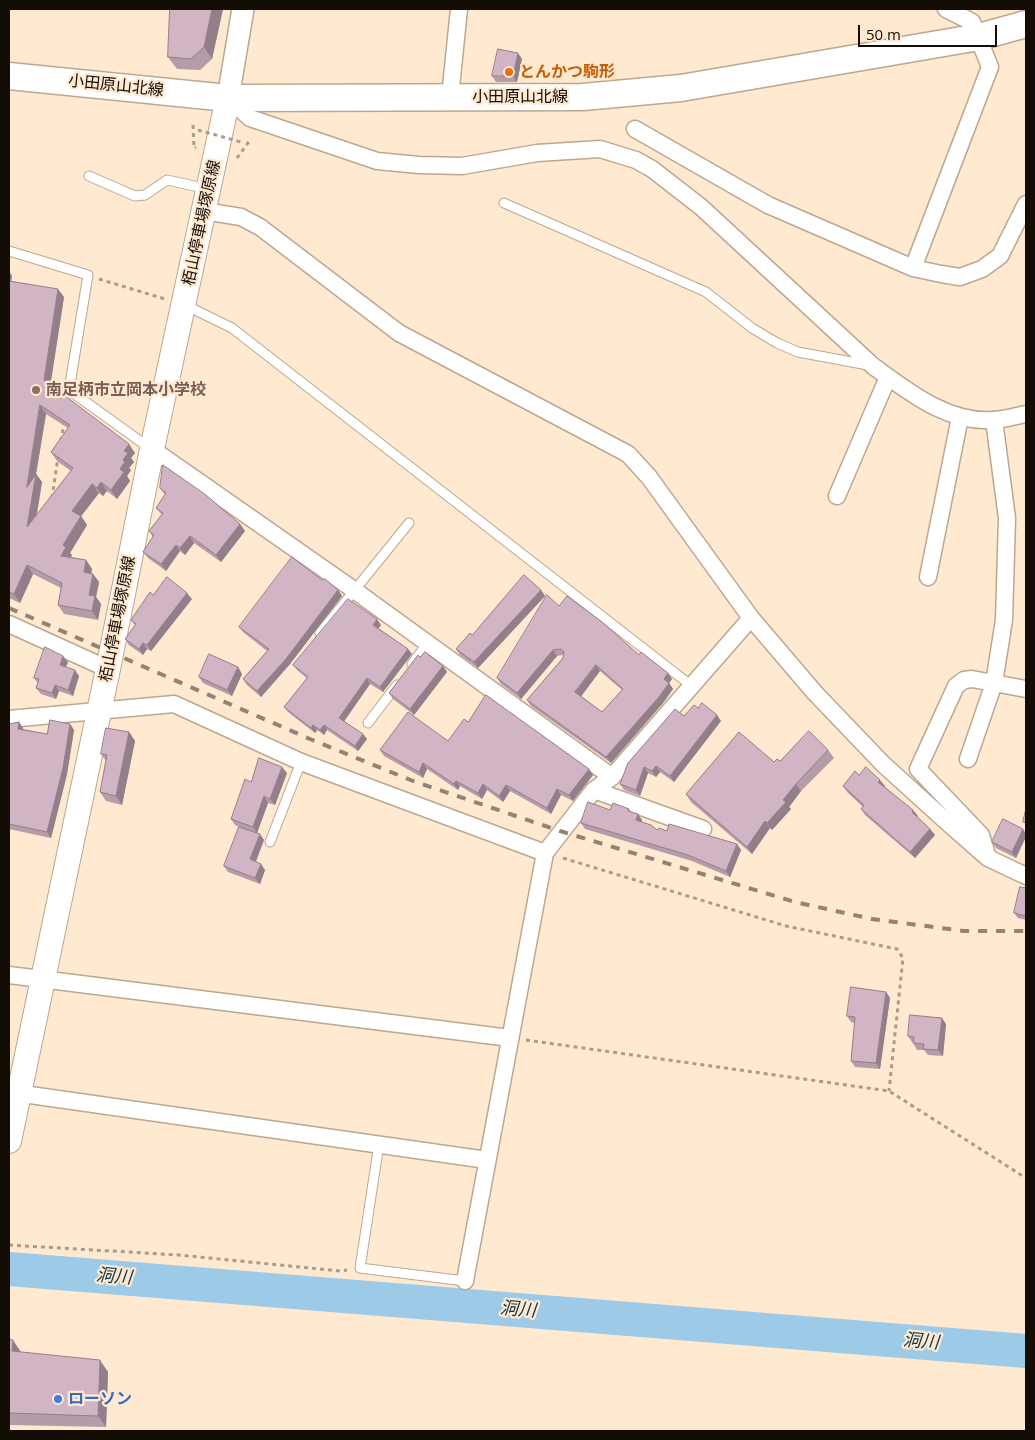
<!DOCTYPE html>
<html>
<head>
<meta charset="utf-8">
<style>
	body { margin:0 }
	#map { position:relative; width:1035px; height:1440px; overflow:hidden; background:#ffe9d1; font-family:"Open Sans",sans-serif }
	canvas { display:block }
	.frame { position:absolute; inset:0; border:10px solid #140d05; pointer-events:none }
	.scale { position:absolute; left:858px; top:25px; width:139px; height:22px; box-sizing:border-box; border:2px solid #140d05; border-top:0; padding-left:6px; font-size:15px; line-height:18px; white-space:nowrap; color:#140d05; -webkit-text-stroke:4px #ffe9d1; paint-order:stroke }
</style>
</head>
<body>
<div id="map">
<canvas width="1035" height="1440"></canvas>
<div class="frame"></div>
<div class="scale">50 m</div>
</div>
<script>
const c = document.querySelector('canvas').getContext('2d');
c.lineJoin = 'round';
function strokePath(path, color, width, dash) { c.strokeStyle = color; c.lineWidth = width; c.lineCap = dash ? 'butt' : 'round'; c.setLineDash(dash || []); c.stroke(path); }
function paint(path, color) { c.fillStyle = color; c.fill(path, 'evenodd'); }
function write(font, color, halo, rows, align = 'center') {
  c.font = font + ' "Open Sans","Noto Sans JP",sans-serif'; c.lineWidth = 4.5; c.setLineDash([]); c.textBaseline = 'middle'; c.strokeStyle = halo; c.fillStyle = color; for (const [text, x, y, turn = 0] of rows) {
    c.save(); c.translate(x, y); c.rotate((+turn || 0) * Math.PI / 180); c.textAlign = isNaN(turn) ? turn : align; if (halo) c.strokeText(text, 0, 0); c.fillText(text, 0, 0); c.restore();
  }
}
strokePath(new Path2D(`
	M9,1269L1026,1351`), '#9dcae7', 34);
const service = new Path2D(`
	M89,176L135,196L145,195L167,180L208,189
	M504,203L706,292L752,328L777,343L798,352L868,365
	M9,251L88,275L69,390L151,449
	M185,305L232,328L693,687
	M320,633L409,523
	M412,664L427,644
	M368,723L397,685
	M270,842L301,762
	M379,1144L360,1268L465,1281`);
const minor = new Path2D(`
	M450,97L459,9
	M228,98L250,118L377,161L419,165L462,166L537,153L600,149L636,160L652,169L701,207L873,366C909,392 948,424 995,420C1006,419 1016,416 1026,414
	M635,129L768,205L913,268L941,274L960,277L982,269L1000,256L1026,204
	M204,211L241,217L260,227L399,333L628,454L649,477L751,618L815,693L883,764L947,822L988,858L1026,876
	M913,268L990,67L972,22L946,9
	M152,449L354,590L612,777
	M837,496L888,377
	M928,577L960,417
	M9,624L108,669
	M9,719L174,704L301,762L545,853
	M968,759L994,683L1004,620L1007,518L994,420
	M594,790L703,829
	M988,858L981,835L918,769L956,686L964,680L972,679L1026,689
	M9,975L510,1038
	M9,1092L487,1160
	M465,1281L545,853L594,790L612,777L751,618`);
const tertiary = new Path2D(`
	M228,98L243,9`);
const secondary = new Path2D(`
	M9,1141L108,669L152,449L228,98`);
const primary = new Path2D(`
	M9,76L228,98L583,97L681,88L979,37L1026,24`);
strokePath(service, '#bca790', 11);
strokePath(minor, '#bca790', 19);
strokePath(tertiary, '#bca790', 24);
strokePath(secondary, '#bca790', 26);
strokePath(primary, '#bca790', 29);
strokePath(new Path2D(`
	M193,125L194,148L196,147
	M237,158L250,140
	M99,279L165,299
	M61,441L64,423
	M52,498L58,457
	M563,858L786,926L897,949L903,958L889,1091
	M526,1040L889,1091L1026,1178
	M9,1245L179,1255L340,1271L347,1270`), '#ac9c89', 3, [4, 4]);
strokePath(service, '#fff', 9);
strokePath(minor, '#fff', 16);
strokePath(tertiary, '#fff', 21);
strokePath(secondary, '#fff', 24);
strokePath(primary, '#fff', 26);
strokePath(new Path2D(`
	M9,608L310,739L413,781L560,831L795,902L872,919L964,931H1026`), '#928372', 4, [9, 9]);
strokePath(new Path2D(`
	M198,130L241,142`), '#ac9c89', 3, [4, 4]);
paint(new Path2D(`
	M170,9H223L212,59L200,70L177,69L168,57Z
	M522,59L517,82H496L492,76Z
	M9,271L12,276L11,281L64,297L50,385L135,453L131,458L134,462L129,468L131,470L127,476L130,481L117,499L107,491L103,496L99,493L81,516L87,525L70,553L72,555L71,557L86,560L92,569L91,573L93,574L99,582L96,597L101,604L98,620L64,614L58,605L61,588L33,574L20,603L9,598ZM46,414L68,428L51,452L57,461L71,471L37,515L42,482L36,474Z
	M160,488L240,524L245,531L221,562L194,543L185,555L180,551L166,571L148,558L143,552L153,537L149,531L162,515L156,508L165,495Z
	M322,580L338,590L342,596L290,664L261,697L247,685L243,679L267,651L243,632L239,627Z
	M541,590L545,596L478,668L460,655L456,649L472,635Z
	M153,595L192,599L151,651L147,649L143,655L129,645L125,639L135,625L131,620Z
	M559,606L639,655L672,679L669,683L673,689L663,703L611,763L531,706L527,700L563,658V655L557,656L521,699L501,684L497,678ZM600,671L622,690L602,712L581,696Z
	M381,625L378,628L408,649L412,654L383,692L370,684L344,721L363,734L367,739L358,751L327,730L324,735L317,730L315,733L288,712L284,707L307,678L297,670L293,665Z
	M420,657L443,666L447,672L414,715L393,699L389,693Z
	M68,662L66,667L79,676L73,696L59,691L56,699L41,694L36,688L38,683L34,678Z
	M238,667L242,674L232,696L203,683L199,677Z
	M698,708L721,721L674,782L660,772L656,777L648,773L640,796L624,790L620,784L684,716Z
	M19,722L23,728V729L47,734L70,724L74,730L67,774L51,838L9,829V724Z
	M468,722L589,769L593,775L573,801L561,795L551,814L510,791L503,802L487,790L482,799L460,786L458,790L427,769L423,778L384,756L380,750L448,741Z
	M129,732L135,741L122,805L106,801L100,792L106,761L101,754Z
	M828,750L834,758L801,791L789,807L791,809L772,830L770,828L752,854L691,802L686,794L774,762Z
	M287,773L275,805L268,803L257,833L264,840L256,862L265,870L260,884L228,872L224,866L239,827L235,825L231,819L251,782Z
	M859,775L885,786H884L918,816L917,817L930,829L935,835L915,858L865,815L861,809L863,807L847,792L843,786Z
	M629,809L631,812L642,820V822L657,830L667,831L737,844L741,850L730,877L692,861L585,829L581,823L610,810Z
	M1026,834L1016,858L996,848L992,842Z
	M1026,888V920L1018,918L1014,913Z
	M886,992L890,998L880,1069L855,1067L851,1061L855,1023L851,1022L847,1016Z
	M946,1024L943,1056L928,1055L924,1050H917L913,1043V1042H912L908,1036Z
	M9,1339L21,1352L108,1372L106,1427L9,1425Z`), '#b59ca9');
paint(new Path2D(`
	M212,9H223L212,59L204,47Z
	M518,53L522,59L517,82L513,76Z
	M9,271L12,276L10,288L9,287Z
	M58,289L64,297L50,388L44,380Z
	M40,405L46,414L36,474L42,482L33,536L27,527V487Z
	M129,444L135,453L131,458L134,462L129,468L131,470L127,476L130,481L117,499L111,490L120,469L124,451Z
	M101,482L107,491L103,496L97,488Z
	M92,484L99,493L79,519L72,511Z
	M81,516L87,525L70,553L72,555L67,564L61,556L63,545Z
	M240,524L245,531L221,562L216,555Z
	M190,536L194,543L185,555L180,548Z
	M176,545L180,551L166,571L161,564Z
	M86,560L92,569L90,581L84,572Z
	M27,565L33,574L20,603L14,594Z
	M93,574L99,582L96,597L101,604L98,620L92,611L89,595Z
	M338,590L342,596L290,664L261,697L257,691Z
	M541,590L545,596L478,668L474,662Z
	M187,593L192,599L151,651L147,645Z
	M377,619L381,625L377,630L373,625Z
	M143,643L147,649L143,655L139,649Z
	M408,649L412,654L383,692L380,687Z
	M553,650L557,656L521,699L517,693Z
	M63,656L68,662L64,671L60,665Z
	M596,665L600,671L580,698L575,692Z
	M443,666L447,672L414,715L410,709Z
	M238,667L242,674L232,696L227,690Z
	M75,670L79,676L73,696L68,690Z
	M668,673L672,679L669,683L673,689L663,703L611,763L606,757Z
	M367,678L370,684L343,723L339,718Z
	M55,685L59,691L56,699L52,693Z
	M717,715L721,721L674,782L670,776Z
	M19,722L23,728L22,735L18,729Z
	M70,724L74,730L67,774L51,838L47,832Z
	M313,725L317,730L315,733L311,728Z
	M324,725L327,730L324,735L320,730Z
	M129,732L135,741L122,805L116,796Z
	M363,734L367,739L358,751L355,746Z
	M423,763L427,769L423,778L419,772Z
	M656,766L660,772L656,777L652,771Z
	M282,767L287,773L275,805L270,799Z
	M644,767L648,773L640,796L636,790Z
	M589,769L593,775L573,801L569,795Z
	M880,780L885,786L883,788L878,782Z
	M456,781L460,786L458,790L454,784Z
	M483,784L487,790L482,799L478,793Z
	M796,784L801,791L789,807L791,809L772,830L767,823L783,800Z
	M506,785L510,791L503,802L499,796Z
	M557,789L561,795L551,814L547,808Z
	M264,796L268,803L257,833L253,827Z
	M913,810L918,816L916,818L912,812Z
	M638,814L642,820L640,826L636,820Z
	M765,821L770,828L752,854L747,847Z
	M930,829L935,835L915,858L910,852Z
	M1023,829L1026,834V837L1016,858L1012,852Z
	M260,834L264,840L254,865L250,859Z
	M737,844L741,850L730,877L726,871Z
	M261,864L265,870L260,884L255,878Z
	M886,992L890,998L880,1069L876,1063Z
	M942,1018L946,1024L943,1056L938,1050Z
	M13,1340L21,1352L12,1351Z
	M100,1360L108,1372L106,1427L98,1416Z`), '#937f8a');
const building = new Path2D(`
	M170,9H212L204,47L191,59L168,57Z
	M498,49L518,53L513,76H492Z
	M9,281L58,289L44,380L129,444L124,451L128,453L123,460L125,462L120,469L124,472L111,490L101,482L97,488L92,484L72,511L81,516L63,545L66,547L61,556L86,560L84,572L93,574L89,595L95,596L92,611L58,605L62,583L27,565L14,594L9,592ZM40,405L70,425L51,452L73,468L27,527L36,474L27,487Z
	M163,465L206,495L240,524L216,555L190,536L180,548L176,545L161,564L143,552L154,535L149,531L163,513L156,508L166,493L160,488Z
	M292,557L322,580L325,579L338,590L286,659L257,691L243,679L269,649L239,627Z
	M524,575L541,590L474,662L456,649L470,633L472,635Z
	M167,577L187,593L147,645L143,643L139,649L125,639L136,624L131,620L150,592L153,595Z
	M547,595L559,606L567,596L602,622L639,655L641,652L668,673L664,679L669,683L659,697L606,757L527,700L563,658L564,652L561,649L553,650L517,693L497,678ZM596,665L623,689L602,712L575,692Z
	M348,599L377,619L373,625L408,649L380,687L367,678L339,718L363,734L355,746L324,725L320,730L313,725L311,728L284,707L308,677L293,665Z
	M45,647L63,656L60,665L75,670L68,690L55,685L52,693L36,688L39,679L34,678Z
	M425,652L443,666L410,709L389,693L418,655L420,657Z
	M209,654L238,667L227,690L199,677Z
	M486,695L589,769L569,795L557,789L547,808L506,785L499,796L483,784L478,793L456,781L454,784L423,763L419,772L380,750L408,712L448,741L464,719L468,722Z
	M702,703L717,715L670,776L656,766L652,771L644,767L636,790L620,784L628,763L675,709L684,716L694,705L698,708Z
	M50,720L70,724L63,768L47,832L9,824V724L19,722L18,729L47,734Z
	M106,728L129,732L116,796L100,792L107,755L101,754Z
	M809,731L828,750L796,784L783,800L786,802L767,823L765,821L747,847L686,794L739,732L774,762L777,759L780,761Z
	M259,758L282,767L270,799L264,796L253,827L231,819L245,779L251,782Z
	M866,767L880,780L878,782L913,810L912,812L930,829L910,852L861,809L864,805L843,786L855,771L859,775Z
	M588,802L610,810L613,803L629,809L628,811L638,814L636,820L651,825L657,830L659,828L667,831L669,824L737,844L726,871L688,855L581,823Z
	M1026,809V823L1023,822Z
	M1003,819L1023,829L1012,852L992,842Z
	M239,827L260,834L250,859L261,864L255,878L224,866Z
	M1020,887L1026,888V916L1014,913Z
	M851,987L886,992L876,1063L851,1061L855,1017L847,1016Z
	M910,1015L942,1018L938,1050L923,1049L924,1044L913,1043L914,1037L908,1036Z
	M9,1339L13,1340L12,1351L100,1360L98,1416L9,1413Z`);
paint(building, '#d2b5c5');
strokePath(building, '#937f8a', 1);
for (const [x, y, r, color] of [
	[509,72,5,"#e8710a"],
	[36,390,5,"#8d6e63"],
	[58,1399,5,"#3f7fe0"]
]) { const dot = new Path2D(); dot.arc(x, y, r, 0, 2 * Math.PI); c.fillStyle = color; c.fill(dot); strokePath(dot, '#ffe9d1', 2); }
write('bold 16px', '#c56008', '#ffe9d1', [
	["とんかつ駒形",519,72]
], 'left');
write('16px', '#140d05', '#ffe9d1', [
	["小田原山北線",116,86,6],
	["小田原山北線",520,97],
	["栢山停車場塚原線",202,223,-78],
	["栢山停車場塚原線",118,619,-79]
]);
write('bold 16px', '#785e54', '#ffe9d1', [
	["南足柄市立岡本小学校",46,390]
], 'left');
write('bold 16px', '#366cbe', '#ffe9d1', [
	["ローソン",68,1399]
], 'left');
write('italic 18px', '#0c3347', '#ffe9d1', [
	["洞川",114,1277,5],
	["洞川",518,1310,5],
	["洞川",921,1342,5]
]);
</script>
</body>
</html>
